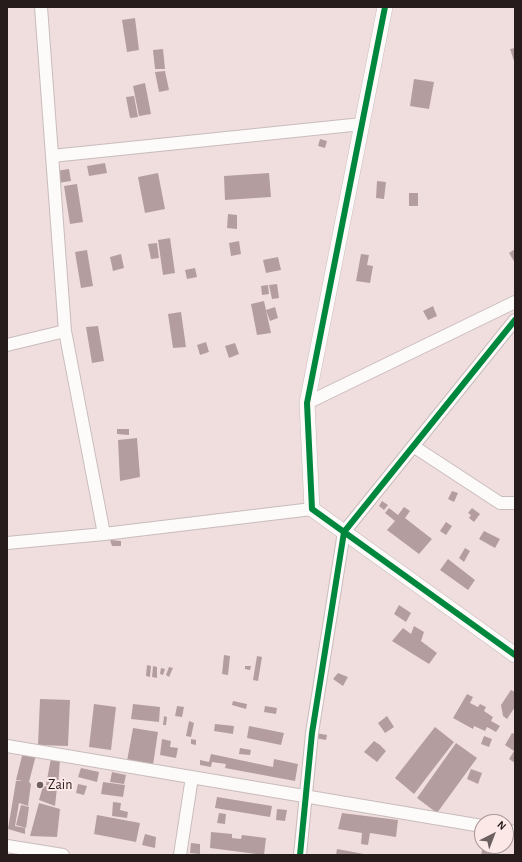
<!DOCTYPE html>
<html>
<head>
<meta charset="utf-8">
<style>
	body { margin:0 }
	#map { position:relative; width:522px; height:862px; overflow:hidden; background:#f0dede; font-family:"Alegreya Sans",sans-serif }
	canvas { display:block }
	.frame { position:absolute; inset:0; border:8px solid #271c1c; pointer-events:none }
	.north { position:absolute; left:474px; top:814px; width:40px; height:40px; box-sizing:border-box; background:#fce8e7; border:1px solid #a79696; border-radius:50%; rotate:42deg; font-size:11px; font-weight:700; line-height:16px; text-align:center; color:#271c1c }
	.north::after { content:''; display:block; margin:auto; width:14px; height:18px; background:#6d6060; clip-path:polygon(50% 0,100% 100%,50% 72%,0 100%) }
</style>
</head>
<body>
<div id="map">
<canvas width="522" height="862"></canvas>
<div class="frame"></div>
<div class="north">N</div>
</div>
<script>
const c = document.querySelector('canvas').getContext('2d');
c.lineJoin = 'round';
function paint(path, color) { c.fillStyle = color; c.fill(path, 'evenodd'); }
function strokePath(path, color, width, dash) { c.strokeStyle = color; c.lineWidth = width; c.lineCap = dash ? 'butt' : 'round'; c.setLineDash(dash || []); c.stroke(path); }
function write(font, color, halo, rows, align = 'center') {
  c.font = font + ' "Alegreya Sans",sans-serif'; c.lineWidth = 4; c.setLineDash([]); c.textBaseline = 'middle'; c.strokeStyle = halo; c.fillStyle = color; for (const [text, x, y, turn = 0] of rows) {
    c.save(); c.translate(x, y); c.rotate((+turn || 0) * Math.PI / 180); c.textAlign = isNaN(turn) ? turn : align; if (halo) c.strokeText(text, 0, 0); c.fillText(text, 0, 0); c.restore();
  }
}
paint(new Path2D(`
	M135,18L139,50L127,52L122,20Z
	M515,48V64L510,49Z
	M163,49L165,69H155L153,50Z
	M165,71L169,90L159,92L155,72Z
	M414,79L434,82L429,109L410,106Z
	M145,83L151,114L139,116L133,86Z
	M134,96L138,117L130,118L126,97Z
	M320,139L327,141L325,148L318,146Z
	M105,163L107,173L89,176L87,166Z
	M69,169L71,181L58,183L56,171Z
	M158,173L165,209L145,213L138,177Z
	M269,173L271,197L225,200L224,176Z
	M377,181L386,182L384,199L376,198Z
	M77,184L83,222L70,224L64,186Z
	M409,193H418V206H409Z
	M228,214L237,215V229L227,228Z
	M170,238L175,273L163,275L158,240Z
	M239,241L241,254L231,256L229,243Z
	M157,243L159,258L151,259L148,244Z
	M515,249V263L509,253Z
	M87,250L93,286L81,288L75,252Z
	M121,254L124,268L113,271L110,257Z
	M361,254L369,255L367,265L373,266L370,283L356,281Z
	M278,257L281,270L266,273L263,260Z
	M195,268L197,277L187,279L185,270Z
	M277,284L279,298L272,299L269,285Z
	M268,285L269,294L262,295L261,286Z
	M264,301L271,333L257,335L251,304Z
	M433,306L437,316L428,320L423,311Z
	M275,307L278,318L270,321L266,310Z
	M181,312L186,347L173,348L168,314Z
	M98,326L104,361L92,363L86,327Z
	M206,342L209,352L200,355L197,345Z
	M235,343L239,354L229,358L225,346Z
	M117,429H129V435L117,434Z
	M137,438L140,477L120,481L118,440Z
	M452,491L458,493L454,502L448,499Z
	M382,501L388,505L384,510L379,506Z
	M404,507L410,511L405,518L432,539L419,554L387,530L395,521L385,513L389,508L398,515Z
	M472,508L480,514L474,522L469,518L471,515L468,513Z
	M446,522L452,526L446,535L440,531Z
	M484,531L500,539L495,548L479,539Z
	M110,540L121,541V546H112Z
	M465,548L470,551L464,562L459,558Z
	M448,559L475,580L468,590L440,570Z
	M399,605L411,613L406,622L394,614Z
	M414,626L424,632L421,641L437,653L429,664L392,641L403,628L411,634Z
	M224,655L230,656L228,675L222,674Z
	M257,656L262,657L258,681L253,680Z
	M147,665L151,666L150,677L146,676Z
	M153,666L157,667V678L152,677Z
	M245,666H251L250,670L245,669Z
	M169,667L173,668L169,677L166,675Z
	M161,668L165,669L163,675L160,674Z
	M338,673L348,677L343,686L333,679Z
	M511,690L515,692V707L507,719L503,716L501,705Z
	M467,694L473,697L470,703L478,707L480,704L486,707L484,711L493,717L491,721L500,726L496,732L487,727L485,731L474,726L473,729L453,718Z
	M40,699L70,700L68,746L38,745Z
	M233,701L247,704L246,709L232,705Z
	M94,704L116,707L111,750L89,747Z
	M133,704L160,707L159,722L131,719Z
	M177,706L184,707L182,717L175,716Z
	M265,706L277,708L276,714L264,712Z
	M164,716L167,717L166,725H163Z
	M387,716L394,727L385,733L378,723Z
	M189,721L194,723L191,737L186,736Z
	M215,724L234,726L233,734L214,731Z
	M249,726L284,733L281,745L247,738Z
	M435,727L454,742L414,794L395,778Z
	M133,728L158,732L153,765L127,761Z
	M316,733L327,735L326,740L315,738Z
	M512,733L515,734V763L509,759L514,751L505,745Z
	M484,736L492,739L489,747L481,744Z
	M162,739L171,741L170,747L178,748L176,758L160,755Z
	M191,739L196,740V745L191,744Z
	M374,741L380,745L386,751L377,762L364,752Z
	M456,743L477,758L437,813L417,798Z
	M240,748L251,750L250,755L239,754Z
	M23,752L36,755L29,782L31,784L28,806L19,803L15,826L25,828V834L8,829L16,781H23L16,780Z
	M211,754L273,767L274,759L298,764L295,781L225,768L226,764L212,762L211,767L200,765V760L209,762Z
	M51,758L60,760L58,787L46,785Z
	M81,768L99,772L97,782L78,777Z
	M471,769L482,773L478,784L467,779Z
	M112,772L126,775L124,784L110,782Z
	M103,782L125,785L123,797L101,794Z
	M78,784L87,786L84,795L76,793Z
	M43,786L57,788L55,806L39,800Z
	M217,797L272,806L270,817L215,808Z
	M113,802L121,803L120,810L128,812L127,818L112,816Z
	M39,803L60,809L57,837L30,836Z
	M21,805L29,807L26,828L16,825Z
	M277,809L287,810L285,821L276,820Z
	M219,813L226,814L225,824L217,823Z
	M342,813L398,820L396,837L370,833L368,845L361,844L362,833L338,829Z
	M97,815L140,823L136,842L94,834Z
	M211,832L232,834V838L241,839L242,835L266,838L264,855L210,848Z
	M145,834L156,837L155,848L142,845Z
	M191,843L200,844V854L190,853Z
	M483,846H496L494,855H481Z
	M337,849L364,854V855H336Z`), '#b49d9e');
const minor = new Path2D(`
	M41,7L65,331L104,534
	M52,156L362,124
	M7,345L65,331
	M307,403L515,302
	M413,446L500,503H515
	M7,543L104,534L312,509
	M7,746L482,826
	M506,830L515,832
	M7,846L63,855
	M180,855L192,777
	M300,855L312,733L344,532L515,320`);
const tertiary = new Path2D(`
	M385,7L307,403L312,509L515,655`);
strokePath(minor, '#c9bcbc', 14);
strokePath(tertiary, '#c9bcbc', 16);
strokePath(minor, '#fdfafa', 12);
strokePath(tertiary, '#fdfafa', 15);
strokePath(new Path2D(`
	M385,7L307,403L312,509L515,655
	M300,855L312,733L344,532L515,320`), '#00873e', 6);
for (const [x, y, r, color] of [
	[40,785,4,"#6d6060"]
]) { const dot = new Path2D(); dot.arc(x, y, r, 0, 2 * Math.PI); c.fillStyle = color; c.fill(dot); strokePath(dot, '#fce8e7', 1.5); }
write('14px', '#271c1c', '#fce8e7', [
	["Zain",48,785]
], 'left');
</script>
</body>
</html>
